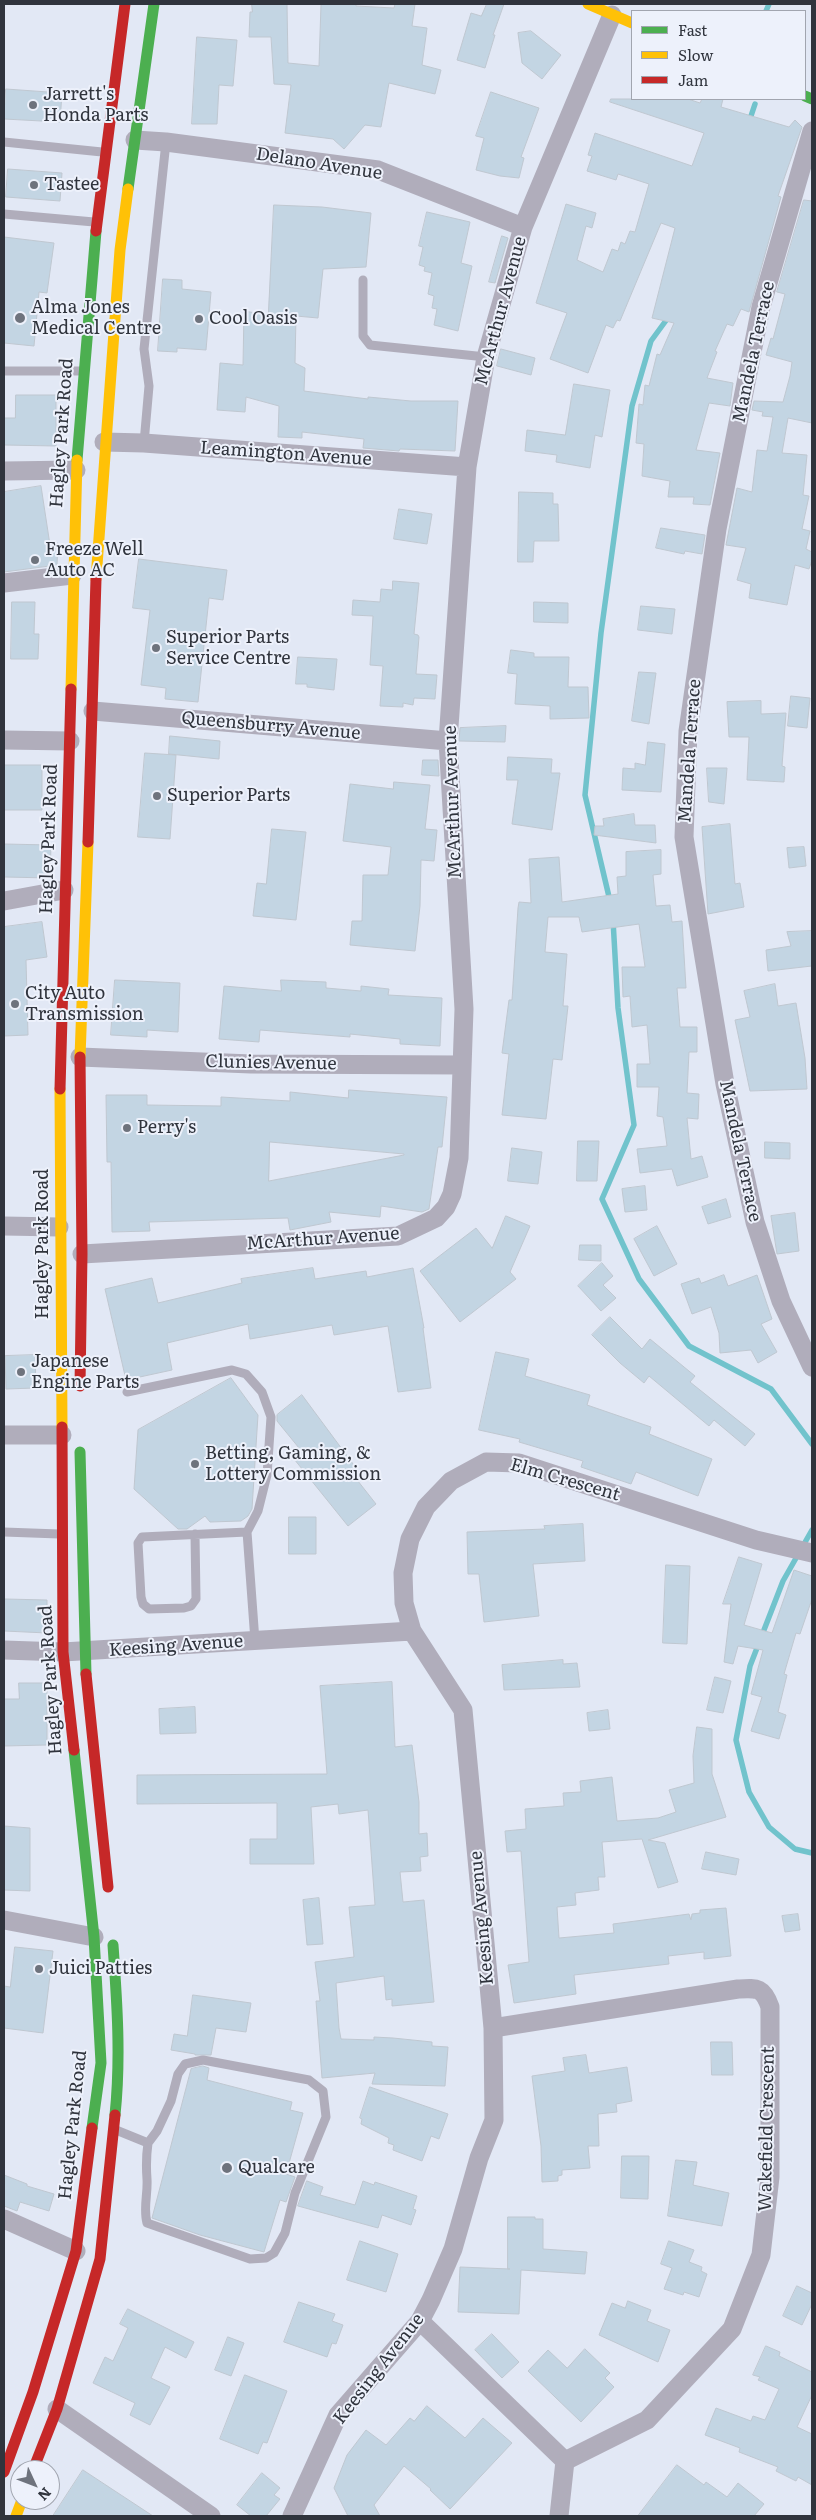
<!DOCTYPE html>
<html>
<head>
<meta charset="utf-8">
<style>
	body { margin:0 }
	#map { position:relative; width:816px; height:2520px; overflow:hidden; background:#e2e8f5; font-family:Literata,serif }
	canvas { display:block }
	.frame { position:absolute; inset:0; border:5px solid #30343d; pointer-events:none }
	.legend { position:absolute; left:631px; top:10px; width:175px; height:90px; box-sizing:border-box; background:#edf1fb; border:1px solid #a1a5af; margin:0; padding:6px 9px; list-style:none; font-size:15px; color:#30343d }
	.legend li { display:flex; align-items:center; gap:10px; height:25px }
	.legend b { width:25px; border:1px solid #a1a5af }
	.north { position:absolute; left:10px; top:2460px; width:50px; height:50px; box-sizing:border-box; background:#edf1fb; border:1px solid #a1a5af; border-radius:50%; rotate:133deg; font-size:14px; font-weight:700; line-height:20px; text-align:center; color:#30343d }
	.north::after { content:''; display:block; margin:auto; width:18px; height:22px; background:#6e737d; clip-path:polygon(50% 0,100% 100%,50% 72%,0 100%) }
</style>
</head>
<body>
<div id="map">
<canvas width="816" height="2520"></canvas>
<div class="frame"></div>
<ul class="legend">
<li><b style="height:6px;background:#4caf50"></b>Fast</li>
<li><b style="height:6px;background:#ffc107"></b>Slow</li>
<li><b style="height:6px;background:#c62828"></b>Jam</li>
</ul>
<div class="north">N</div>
</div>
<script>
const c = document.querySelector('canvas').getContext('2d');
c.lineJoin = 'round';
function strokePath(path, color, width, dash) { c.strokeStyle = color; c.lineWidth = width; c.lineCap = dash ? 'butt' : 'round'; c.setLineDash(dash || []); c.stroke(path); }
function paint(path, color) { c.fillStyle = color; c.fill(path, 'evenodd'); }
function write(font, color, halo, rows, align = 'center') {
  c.font = font + ' Literata,serif'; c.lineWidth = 4; c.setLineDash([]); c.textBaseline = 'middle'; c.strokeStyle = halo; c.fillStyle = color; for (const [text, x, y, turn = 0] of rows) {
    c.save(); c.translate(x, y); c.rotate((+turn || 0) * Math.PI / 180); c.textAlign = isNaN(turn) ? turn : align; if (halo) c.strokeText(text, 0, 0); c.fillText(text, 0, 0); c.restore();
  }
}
strokePath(new Path2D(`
	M766,11L769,4
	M749,122L755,104
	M610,901L585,795L601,633L632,406L651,341L670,315
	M613,920L618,1008L634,1125L602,1199L639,1279L689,1346L771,1389L812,1444
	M812,1530L783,1581L750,1666L736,1740L749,1792L769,1827L795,1849L812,1853`), '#71c3cc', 5.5);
const building = new Path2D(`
	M252,4H287L288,63L319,66L321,4H356V6L394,8L395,4H415L412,26L427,28L422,65L441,70L435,94L389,83L381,127L365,125L344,149L333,139L285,133L291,85L274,84L271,37H249L250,12H252Z
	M487,4H504L493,35H495L485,68L457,60L471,13L481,16Z
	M531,31L561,55L542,79L522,63L518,33Z
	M197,37L237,40L233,86L219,85L217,124H192Z
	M6,89L62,93L60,122L4,119Z
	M491,92L539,108L521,157L524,158L519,178L500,176L476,170L484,138L476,136Z
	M611,99H688L700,103L702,99H723L721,107L789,127L795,120L802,127L778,196L781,197L749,312L741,309L733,326L727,324L715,351L717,352L707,378L733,383L730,406L709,403L696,450L720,453L710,505L693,504L694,497H668L670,481L642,476L644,444L636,443L639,404L643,405L645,385L649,386L657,354L660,355L674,323L652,318L675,228L661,223L620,321L617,320L613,328L606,325L588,373L550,359L567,313L536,303L566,204L596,213L592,228L586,226L577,260L603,272L612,249L618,251L621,242L625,244L630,231L635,232L649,184L618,174L616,180L587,171L592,156L588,155L595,133L692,166L704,133L610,102Z
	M8,169L62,173L60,201L6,197Z
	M804,200L812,201V423L788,418L782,453L807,455L803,495L809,496L802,529L810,531L806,549L812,552V560L809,569L795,565L787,605L749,598L751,584L737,580L746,548L726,545L737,488L752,492L757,450L767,451L773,417L762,416L763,412L752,410L754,401L783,402L790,376L792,362L766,355L771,338L773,339L785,294L777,292Z
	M274,205L322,207L371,213L366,267L323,269L318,318L296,316L295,363L305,368L304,391L368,399V397L411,401H458L455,451L400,449L399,451L363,448L364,439L302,432V438L278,437L279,406L246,397L245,412L217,410L220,363L243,365L244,311L268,315Z
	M427,212L470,222L461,263L472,266L458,331L434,325L437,309L432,308L434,296L428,294L432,273L424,271L425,267L419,265L423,247L419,246Z
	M502,236L508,238L495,283L489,282Z
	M4,237L54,243L47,293L39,292L34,346L4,343Z
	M163,279L182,280V289L211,292L206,350L177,348V352L158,351Z
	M501,349L535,358L531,375L497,366Z
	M574,384L610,390L602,437L595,435L590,468L556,462L557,455L525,451L527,430L565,435Z
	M16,395H56V446L4,445V418H15Z
	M41,486L50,545L58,543L57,565L4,572V492Z
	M519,492L553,493V504H558L559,541H534L533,562H518Z
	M399,509L432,514L427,544L394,539Z
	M661,528L705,535L702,554L685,551L684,554L656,548Z
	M139,559L227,570L223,600L209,598L198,702L165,699L166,688L141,685L150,610L133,608Z
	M393,581L419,583L414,634L418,635L419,637L416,674L437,675L435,699L414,698L413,705L403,703V707L380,706L383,666L370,665L373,616L352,615L353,600L380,602L381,589L392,590Z
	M12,602H35L34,634H39L38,659H11Z
	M534,602L568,603V623L534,622Z
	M641,606L675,609L672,634L638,630Z
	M511,650L534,653V657H569L568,687H588L589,718L550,719V706L515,704L517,674L508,673Z
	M298,657L337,659L334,690L307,687V684H296Z
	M639,672L656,673L649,724L632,721Z
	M791,696L810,698L807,728L788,726Z
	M761,701V714L786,713L782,766L785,767L784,782L747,780L749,737H729L727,702Z
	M506,726L505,742L459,741L460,728Z
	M170,736L220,741L219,759L169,754Z
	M648,742L665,744L661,792L622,790L623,768L635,769V763L645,765Z
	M145,753L176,755L170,839L138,837Z
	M508,757L552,759L551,773H560L552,830L512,824L518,780H507Z
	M423,760H438L439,776L422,775Z
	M4,765H42V810H4Z
	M707,768H727L724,804L709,802Z
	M394,782L430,785L425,829L437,830L434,861L421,860L420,906L415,951L350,945L352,921H362L363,875H388L391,847L343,841L350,784L393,789Z
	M634,814L635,825H655L656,843L594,835L595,826H604L603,819Z
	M730,824L735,884L740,883L744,907L708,914L702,827Z
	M272,829L306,832L296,920L253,916L257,883L266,884Z
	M4,844L51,845L50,878L4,877Z
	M804,847L806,866L789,868L787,848Z
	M661,850V874L653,875L656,906L670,905L672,922L682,921L686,988H677L680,1027H697V1052H689L687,1093L699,1094L698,1119L687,1118L691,1159L702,1156L708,1177L677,1186L672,1169L640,1173L637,1149L667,1146L663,1117L657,1116L659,1087H637V1064H650L647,1025L632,1027L630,996L623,997L622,967H645L639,924L582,932L579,917H548L545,952L567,954L563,1006H568L562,1060L553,1059L546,1119L502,1115L509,1054L502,1053L509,1000H512L518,908L519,902L531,903L529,859L559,857L562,902L618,894L617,877L626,876V852Z
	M42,922L47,957L26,960L28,1035L4,1036V927Z
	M812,931V966L768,971L766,950L791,946L787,932Z
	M115,980L180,983L178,1032L147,1030V1037L111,1035Z
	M281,980L326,982V988L361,991V986L389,989L388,995L442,998L440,1046L400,1044V1039L350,1034V1037L260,1030L259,1042L219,1039L224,986L281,991Z
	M775,984L778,1006L796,1003L805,1058L807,1089L750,1091L735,1020L750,1017L744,991Z
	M349,1090L447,1097L442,1147H438L429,1209L422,1212L381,1206L380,1217L329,1212L331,1222L290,1230L288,1218L149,1222L150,1231L112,1232L111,1162H107L106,1095H147V1105L221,1106V1097L290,1101V1092L348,1098ZM270,1142L404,1154V1155L269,1181Z
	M578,1141H599L597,1181H577Z
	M765,1142L790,1143V1159L765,1158Z
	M512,1148L542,1152L538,1184L508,1181Z
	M645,1186L647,1210L625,1212L622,1189Z
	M726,1199L731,1217L708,1224L702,1207Z
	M795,1213L799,1251L777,1254L771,1216Z
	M506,1216L530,1226L510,1272L516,1279L460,1322L420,1271L476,1228L492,1248Z
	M657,1226L677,1264L654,1276L634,1239Z
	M580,1245H601V1261L579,1260Z
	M602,1263L613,1276L603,1285L616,1298L601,1311L578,1286Z
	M313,1268L315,1279L366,1271L367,1277L413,1268L424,1328H423L431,1388L398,1392L388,1326L334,1335L332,1325L250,1339L248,1324L167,1343L172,1370L126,1380L105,1289L152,1278L158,1303L242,1283L241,1279Z
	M724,1275L728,1286L757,1275L772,1319L761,1324L777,1352L758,1363L751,1350L720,1353L719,1333L711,1307L692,1314L681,1284L699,1278L701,1283Z
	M610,1317L642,1349L650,1339L695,1376L690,1382L755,1434L745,1446L714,1420L709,1426L649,1376L644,1383L620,1363L592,1335Z
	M496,1352L529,1359L525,1376L590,1395L587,1405L651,1427L649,1434L712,1459L698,1496L636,1472L631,1484L581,1467L583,1461L519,1442L520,1439L479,1430Z
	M35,1355L36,1388L6,1389L5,1356Z
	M231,1378L258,1415L252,1509L248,1516L241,1521L210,1522L205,1516L187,1529H178L134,1489L138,1430Z
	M302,1395L359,1472L354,1476L376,1504L348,1526L290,1454L299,1448L277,1421V1415Z
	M289,1517H316V1554H289Z
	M583,1524L585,1561L533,1564L539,1616L484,1622L479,1574H468L467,1532L545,1529L544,1526Z
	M739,1557L762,1564L744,1625L772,1633L794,1570L812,1576V1599L800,1634L796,1633L784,1674L787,1675L778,1712L786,1715L779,1739L751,1731L762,1697L751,1694L763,1650L738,1646L733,1664L724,1662L731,1604H723Z
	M666,1565L690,1566L687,1644L663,1643Z
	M5,1599L47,1600V1633L4,1631Z
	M563,1660V1664L577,1663L580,1687L504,1690L502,1665Z
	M715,1677L731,1681L723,1713L707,1710Z
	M392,1682L395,1747L412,1745L419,1802V1834L427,1833L428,1856L420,1857L421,1871L400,1872L403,1902L424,1900L434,2002L392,2006V1999L386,2000L384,1976L336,1983L339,2028L341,2039L374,2040V2037L393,2038L432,2042V2046L448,2047L445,2086L372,2084L375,2073L322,2078L316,2001H320L315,1962L354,1957L349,1907L375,1905L368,1810L339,1814L338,1804L311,1807L314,1864H250V1839H277V1803L137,1804V1775L327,1774L320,1686Z
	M19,1683H47V1745L4,1746V1699H19Z
	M195,1707L196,1733L160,1734L159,1709Z
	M608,1710L610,1729L589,1731L587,1713Z
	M697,1727L712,1729V1774L726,1817L648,1840L665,1843L678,1882L658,1888L642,1839L602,1842L605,1877H598L599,1890L575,1893L576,1905L557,1907L559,1938L614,1933L613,1924L689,1914L691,1920L692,1914L700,1913V1910L726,1908L731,1956L704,1959V1952L668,1956L669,1964L574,1975L576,1994L514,2003L508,1965L529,1962L521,1851L507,1852L505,1831L526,1829L525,1809L564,1806L563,1793L581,1792L580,1781L612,1777L617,1821L658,1818L676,1812L669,1790L694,1783L693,1756Z
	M4,1826L30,1828V1891L4,1890Z
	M706,1852L739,1859L736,1875L702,1869Z
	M319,1898L323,1944L307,1945L303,1900Z
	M798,1914L800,1930L785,1932L782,1916Z
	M15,1947L53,1951L43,2033L4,2028V1986L10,1987Z
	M193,1995L251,2003L246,2032L216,2028L211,2055H195V2054L171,2050L174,2034L187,2036Z
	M711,2042H732L733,2075H712Z
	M586,2055L589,2073L627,2067L632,2101L616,2104L617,2112L598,2114L599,2146H588L590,2168L562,2170V2175L558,2176V2181L542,2182L541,2146L532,2076L565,2071L563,2058Z
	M203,2066L209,2068L207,2080L292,2102L290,2110L303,2113L286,2174L295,2177L286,2202L280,2200L264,2252L200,2235L152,2218L191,2069Z
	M370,2087L448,2114L439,2139L431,2136L422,2161L393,2150L394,2145L388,2143L389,2138L361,2124L362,2119L360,2118Z
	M622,2156H649L648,2199L621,2198Z
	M676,2160L697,2162L693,2185L729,2193L722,2226L668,2216Z
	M4,2175L27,2184V2186L54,2194L49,2211L20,2202L17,2211L4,2206Z
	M307,2181L323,2187L320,2195L355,2205L363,2181L374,2185L375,2182L417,2196L413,2209L416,2210L411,2225L382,2215L378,2228L298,2206Z
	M508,2217H535V2219H543V2249L587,2252L585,2274L521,2270L519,2314L458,2312L460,2267L510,2269H508Z
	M360,2241L398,2254L386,2292L347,2280Z
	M669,2241L694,2250L689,2262L702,2267L701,2271L707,2274L699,2297L684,2292L683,2295L664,2289L672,2268L661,2264Z
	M797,2286L812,2293V2304L802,2325L783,2316Z
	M628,2301L651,2310L647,2321L670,2330L658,2362L599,2335L612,2303L625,2308Z
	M299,2302L335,2314L332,2321L343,2325L336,2344L332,2343L327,2357L284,2342Z
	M128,2309L194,2342L186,2358L165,2347L151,2378L170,2387L150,2425L130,2415L135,2403L93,2383L105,2357L113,2361L128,2328L120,2324Z
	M492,2334L519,2362L502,2378L475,2350Z
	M228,2337L244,2343L231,2376L215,2370Z
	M766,2346L780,2352L779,2356L812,2372V2395L797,2427L812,2434V2485L798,2477L796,2481L776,2471L778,2467L739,2452L740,2448L705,2435L716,2408L751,2421L753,2416L765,2420L779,2389L758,2380L760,2377L753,2375Z
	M585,2349L610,2373L605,2378L614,2387L581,2422L528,2371L548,2350L567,2368Z
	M245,2375L287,2391L267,2443L263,2442L258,2454L220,2439Z
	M427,2406L465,2438L483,2418L512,2443L450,2509L430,2490L431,2489L404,2466L374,2505L380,2516H348L334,2488L347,2455L366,2430L386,2445L410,2418L414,2421Z
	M677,2465L704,2485L706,2482L727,2497L738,2483L764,2504L754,2516H638Z
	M83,2470L153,2516H53Z
	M262,2473L280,2488L274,2495L280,2499L266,2516H251L237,2505Z`);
paint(building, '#c3d5e3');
strokePath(building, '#bfc7d0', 1);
strokePath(new Path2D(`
	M4,142L102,152
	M4,214L94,222
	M363,280V336L370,345L486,357
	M4,371H83
	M144,443L149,386L144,349L166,142
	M127,1392L232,1370L246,1374L262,1392L271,1417L267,1475L258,1511L247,1532L255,1641
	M4,1532L59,1534
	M195,1534L196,1599L191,1606L184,1608L149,1609L143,1604L141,1597L138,1543L142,1537L247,1532
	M116,2130L148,2143L157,2131L171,2101L178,2074L185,2064L203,2060L309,2080L323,2091L326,2117L295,2193L285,2233L274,2253L266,2258L250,2259L147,2223C143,2208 148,2194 147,2179C146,2166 146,2157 148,2143`), '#b0adbb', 9);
strokePath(new Path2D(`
	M812,131L761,307L717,529L688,731L684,837L725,1084L755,1222L781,1301L812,1367
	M135,140L166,142L378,170L523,227
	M104,442L144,443L467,467
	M4,471L76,470
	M4,583L72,575
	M93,711L448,741
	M4,740L70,741
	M4,901L64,890
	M80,1057L251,1064L462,1065
	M4,1226L59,1227
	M82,1254L398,1236L436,1218L446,1207L452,1194L459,1158L464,1009L448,741L467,467L486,357L523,227L612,15
	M4,1435H62
	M4,1650L63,1652L412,1631
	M4,1920L94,1937
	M4,2219L76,2251
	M420,2321L565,2461L647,2420L732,2329L761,2255L770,2177V2007C763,1987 757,1988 738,1989L493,2028
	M57,2409L211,2516
	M292,2516L338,2415L420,2321L431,2300L453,2249L479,2158L494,2120L493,2028L463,1710L412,1631L404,1603L403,1573L410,1539L426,1507L451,1481L486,1462L519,1463L756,1540L812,1553
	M559,2516L565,2461`), '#b0adbb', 19);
strokePath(new Path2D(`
	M805,96L812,99
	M128,189L154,4
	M77,460L96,231
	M80,1452L86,1674
	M74,1750L94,1937L101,2063L92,2128
	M113,1945C117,2002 121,2058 115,2115`), '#4caf50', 11);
strokePath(new Path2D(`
	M588,4L632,23
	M96,579L120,250L128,189
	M71,689L77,460
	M80,1057L88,842
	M60,1089L62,1427
	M16,2516L22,2500`), '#ffc107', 11);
strokePath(new Path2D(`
	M96,231L125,4
	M88,842L96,579
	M60,1089L71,689
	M80,1386L82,1254L80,1057
	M62,1427L63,1652L74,1750
	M86,1674L108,1887
	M33,2470L57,2409L100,2259L115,2115
	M4,2472L33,2392L76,2251L92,2128`), '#c62828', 11);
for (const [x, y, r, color] of [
	[33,105,5,"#6e737d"],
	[34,185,5,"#6e737d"],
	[20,318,6,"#6e737d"],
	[199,319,5,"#6e737d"],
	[35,560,5,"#6e737d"],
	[156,648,5,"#6e737d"],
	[157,796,5,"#6e737d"],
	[15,1004,5,"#6e737d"],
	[127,1128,5,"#6e737d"],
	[21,1372,5,"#6e737d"],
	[195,1464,5,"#6e737d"],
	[39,1969,5,"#6e737d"],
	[227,2168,6,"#6e737d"]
]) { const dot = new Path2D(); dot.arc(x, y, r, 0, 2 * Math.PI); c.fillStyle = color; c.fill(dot); strokePath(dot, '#edf1fb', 2); }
write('18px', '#30343d', '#edf1fb', [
	["Jarrett's",43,95],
	["Honda Parts",43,116],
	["Tastee",44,185],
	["Alma Jones",31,308],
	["Medical Centre",31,329],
	["Cool Oasis",209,319],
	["Freeze Well",45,550],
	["Auto AC",45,571],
	["Superior Parts",166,638],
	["Service Centre",166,659],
	["Superior Parts",167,796],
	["City Auto",25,994],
	["Transmission",25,1015],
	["Perry's",137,1128],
	["Japanese",31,1362],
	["Engine Parts",31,1383],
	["Betting, Gaming, &",205,1454],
	["Lottery Commission",205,1475],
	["Juici Patties",49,1969],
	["Qualcare",238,2168]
], 'left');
write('18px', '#30343d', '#edf1fb', [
	["Delano Avenue",319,164,9],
	["McArthur Avenue",501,311,-75],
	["Mandela Terrace",754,352,-78],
	["Hagley Park Road",62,433,-86],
	["Leamington Avenue",286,454,4],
	["Queensburry Avenue",271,726,5],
	["Mandela Terrace",690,751,-86],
	["McArthur Avenue",453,802,-92],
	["Hagley Park Road",49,839,-88],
	["Clunies Avenue",271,1063,1],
	["Mandela Terrace",740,1151,78],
	["McArthur Avenue",323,1239,-4],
	["Hagley Park Road",43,1244,-90],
	["Elm Crescent",565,1480,16],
	["Keesing Avenue",176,1646,-4],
	["Hagley Park Road",51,1680,-94],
	["Keesing Avenue",482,1918,-95],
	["Hagley Park Road",73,2125,-84],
	["Wakefield Crescent",767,2129,-89],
	["Keesing Avenue",379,2369,-52]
]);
</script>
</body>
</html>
